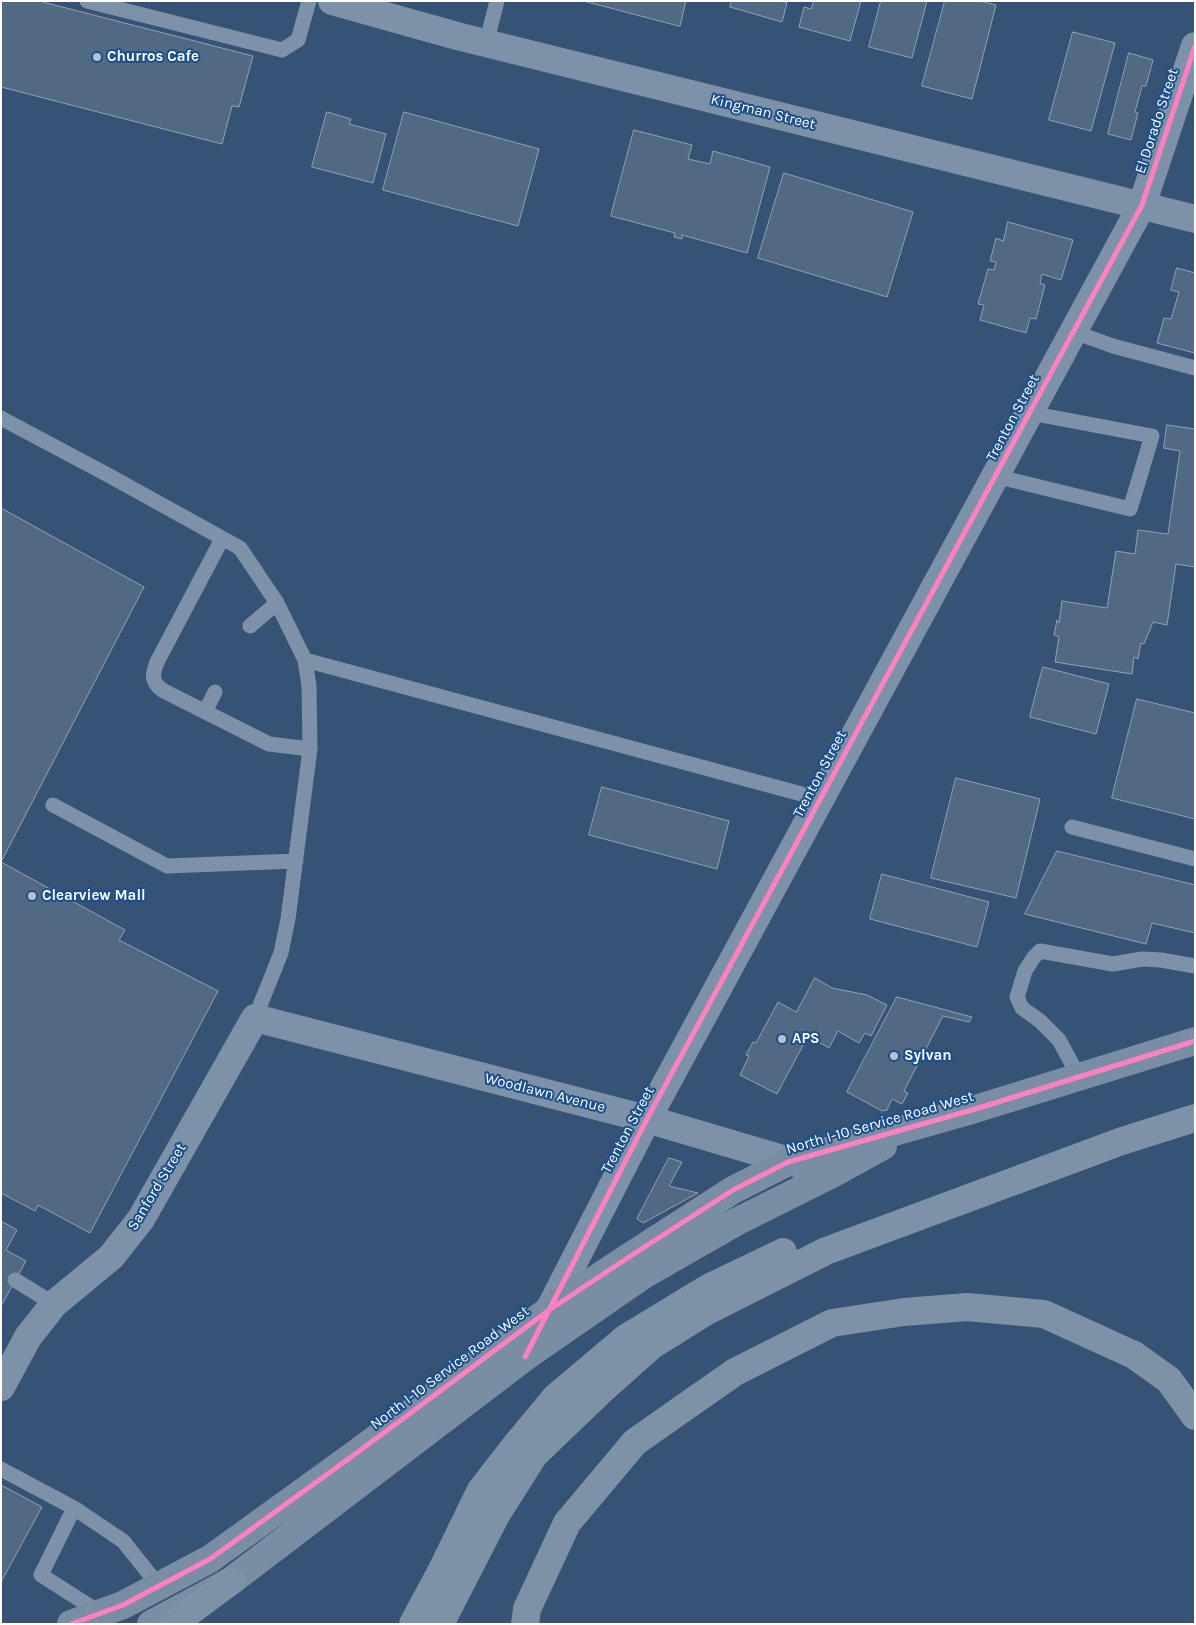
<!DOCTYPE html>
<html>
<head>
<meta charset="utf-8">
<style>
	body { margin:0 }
	#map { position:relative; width:1196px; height:1625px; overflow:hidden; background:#365274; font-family:Karla,sans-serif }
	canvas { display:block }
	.frame { position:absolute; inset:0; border:2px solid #fff; pointer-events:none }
</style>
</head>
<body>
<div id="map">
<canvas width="1196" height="1625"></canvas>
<div class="frame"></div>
</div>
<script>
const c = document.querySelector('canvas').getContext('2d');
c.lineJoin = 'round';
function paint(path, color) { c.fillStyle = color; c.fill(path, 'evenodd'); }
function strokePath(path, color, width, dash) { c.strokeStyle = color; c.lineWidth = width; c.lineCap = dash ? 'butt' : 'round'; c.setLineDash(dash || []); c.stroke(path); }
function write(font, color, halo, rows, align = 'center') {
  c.font = font + ' Karla,sans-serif'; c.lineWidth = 4; c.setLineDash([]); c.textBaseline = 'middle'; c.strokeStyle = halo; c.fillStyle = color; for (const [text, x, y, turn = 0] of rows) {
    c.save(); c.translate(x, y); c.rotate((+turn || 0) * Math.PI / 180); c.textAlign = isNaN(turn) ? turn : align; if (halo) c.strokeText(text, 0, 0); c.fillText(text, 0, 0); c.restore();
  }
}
const building = new Path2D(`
	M1,1H39L253,56L239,107L232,106L222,144L1,87Z
	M584,1H686L680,26Z
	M732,1H782L787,3L782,22L730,7Z
	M814,1H861L850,41L799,27L804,7L811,9Z
	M881,1H927L912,58L869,47Z
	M945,1H980L996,5L972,99L922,86Z
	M1073,32L1115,43L1091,131L1049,120Z
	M1129,53L1153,60L1146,86H1142L1135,112L1138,113L1131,140L1108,134Z
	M327,112L351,119L349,124L386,134L373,183L312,167Z
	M404,112L539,149L518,226L383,190Z
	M634,130L692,145L688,159L710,164L713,151L770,167L747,253L682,235V239L674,237L675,233L611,216Z
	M784,173L913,212L887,297L758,258Z
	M1008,222L1073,240L1061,280L1042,274L1040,283L1045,285L1036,319L1030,318L1026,333L980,320L984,305L978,304L988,269L994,270L996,262L990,261L996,238L1003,241Z
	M1177,268L1195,273V353L1157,343L1164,318L1171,319L1179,292L1171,290Z
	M1167,425L1195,429V567L1176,564L1167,625L1153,622L1144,644L1141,643L1138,659L1134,657L1132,674L1055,662L1059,637L1054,635L1057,620L1059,623L1062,601L1107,608L1116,551L1135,554L1138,530L1168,534L1180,451L1164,448Z
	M1,508L144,587L1,862L125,930L119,940L218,991L90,1233L38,1205L35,1211L1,1193Z
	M1043,667L1109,684L1096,734L1030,717Z
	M1137,699L1195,713V819L1112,798Z
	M956,778L1040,799L1016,898L931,878Z
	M602,787L729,821L717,869L589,835Z
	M1057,851L1195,885V933L1152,923L1146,944L1025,914Z
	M882,874L989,902L977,947L870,919Z
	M815,978L832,988L867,995L887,1005L871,1036L865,1033L859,1043L838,1031L829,1048L808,1036L777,1094L740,1075L749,1056L746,1055L753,1042L756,1043L778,1002L796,1012Z
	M897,997L972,1017L969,1022L943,1016L904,1091L908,1093L902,1104L892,1099L887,1110L882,1111L847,1092Z
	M669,1158L682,1162L669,1186L698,1193L643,1223L637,1219Z
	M1,1221L17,1230L6,1250L26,1261L1,1306Z
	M1,1485L42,1507L1,1582Z`);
paint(building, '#526984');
strokePath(building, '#92a2b6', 1);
strokePath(new Path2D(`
	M87,1L282,50L298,40L309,1
	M486,44L497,1
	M1074,332L1113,346L1195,368
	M1,418L108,475L240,548L277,603L305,660L309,686L310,749L288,919L281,953L255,1018
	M995,476L1130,509L1152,436L1030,413
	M222,539L157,662C152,675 151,681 162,690L269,744L310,749
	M250,626L277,603
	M305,660L820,799
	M205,712L215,692
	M53,805L167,866L296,861
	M1072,827L1195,859
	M1079,1077L1059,1040L1040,1021L1022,1008L1017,997L1025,971L1034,957L1040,951L1113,964L1142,959L1161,960L1195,966
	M15,1280L54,1304
	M1,1469L74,1508
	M99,1612L41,1575L74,1508L123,1541L159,1586`), '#7d92a8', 15);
strokePath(new Path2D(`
	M332,1L457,36L1195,219
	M545,1318L647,1119L1142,205L1195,46
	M1,1387L28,1337L54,1304L111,1257L141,1219L255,1018L647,1119L806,1166`), '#7d92a8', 28);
strokePath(new Path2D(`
	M71,1624L123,1605L210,1559L358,1452L549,1310L629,1257L733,1190L788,1162L972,1110L1195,1041
	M151,1624L231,1581L525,1357L645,1274L736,1222L834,1173L883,1146`), '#798da4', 28);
strokePath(new Path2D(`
	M173,1624L231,1581
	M413,1624L441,1572L481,1490L516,1445L556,1397L626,1338L710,1287L783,1252
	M440,1624L496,1515L534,1455L605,1387L651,1346L707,1311L826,1251L1122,1141L1195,1118
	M525,1624L527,1609L567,1523L635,1442L735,1372L832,1323L904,1312L967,1307L1044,1314L1134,1355L1169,1380L1195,1416`), '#7e92a7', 28);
strokePath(new Path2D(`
	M525,1357L647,1119L1142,205L1195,46
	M71,1624L123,1605L210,1559L358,1452L549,1310L629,1257L733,1190L788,1162L972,1110L1195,1041`), '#ff80c0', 5);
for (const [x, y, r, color] of [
	[97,57,5,"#b9c2ce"],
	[32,896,5,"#b9c2ce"],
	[782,1039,5,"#b9c2ce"],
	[894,1056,5,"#b9c2ce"]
]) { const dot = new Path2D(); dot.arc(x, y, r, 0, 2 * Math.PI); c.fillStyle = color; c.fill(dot); strokePath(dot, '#1b4f8f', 2); }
write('bold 15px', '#fff', '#1b4f8f', [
	["Churros Cafe",107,57],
	["Clearview Mall",42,896],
	["APS",792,1039],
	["Sylvan",904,1056]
], 'left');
write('15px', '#fff', '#1b4f8f', [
	["Kingman Street",763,112,14],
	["El Dorado Street",1157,121,-72],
	["Trenton Street",1013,418,-62],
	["Trenton Street",820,774,-62],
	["Woodlawn Avenue",545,1093,14],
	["North I-10 Service Road West",880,1123,-16],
	["Trenton Street",628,1130,-62],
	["Sanford Street",157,1187,-59],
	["North I-10 Service Road West",450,1368,-37]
]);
</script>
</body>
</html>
